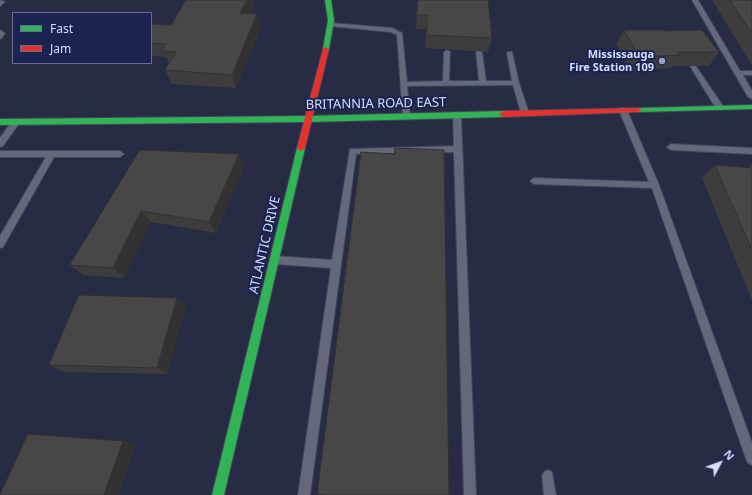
<!DOCTYPE html>
<html>
<head>
<meta charset="utf-8">
<style>
	body { margin:0 }
	#map { position:relative; width:752px; height:495px; overflow:hidden; background:#282b44; font-family:"Noto Sans",sans-serif }
	canvas { display:block }
	.legend { position:absolute; left:12px; top:12px; width:140px; height:52px; box-sizing:border-box; background:#1b2351; border:1px solid #666e96; margin:0; padding:5px 7px; list-style:none; font-size:12px; color:#d6dffd }
	.legend li { display:flex; align-items:center; gap:8px; height:20px }
	.legend b { width:20px; border:1px solid #666e96 }
	.north { position:absolute; left:700px; top:443px; width:40px; height:40px; -webkit-text-stroke:3px #1b2351; paint-order:stroke; rotate:49deg; font-size:11px; font-weight:700; line-height:16px; text-align:center; color:#d6dffd }
	.north::after { content:''; display:block; margin:auto; width:14px; height:18px; background:#d6dffd; clip-path:polygon(50% 0,100% 100%,50% 72%,0 100%) }
</style>
</head>
<body>
<div id="map">
<canvas width="752" height="495"></canvas>
<ul class="legend">
<li><b style="height:5px;background:#30b455"></b>Fast</li>
<li><b style="height:5px;background:#e5322d"></b>Jam</li>
</ul>
<div class="north">N</div>
</div>
<script>
const c = document.querySelector('canvas').getContext('2d');
c.lineJoin = 'round';
function strokePath(path, color, width, dash) { c.strokeStyle = color; c.lineWidth = width; c.lineCap = dash ? 'butt' : 'round'; c.setLineDash(dash || []); c.stroke(path); }
function paint(path, color) { c.fillStyle = color; c.fill(path, 'evenodd'); }
function write(font, color, halo, rows, align = 'center') {
  c.font = font + ' "Noto Sans",sans-serif'; c.lineWidth = 4; c.setLineDash([]); c.textBaseline = 'middle'; c.strokeStyle = halo; c.fillStyle = color; for (const [text, x, y, turn = 0] of rows) {
    c.save(); c.translate(x, y); c.rotate((+turn || 0) * Math.PI / 180); c.textAlign = isNaN(turn) ? turn : align; if (halo) c.strokeText(text, 0, 0); c.fillText(text, 0, 0); c.restore();
  }
}
const lane = new Path2D(`
	M0,0L5,2L0,6Z
	M692,0H698L740,71H752V75H743L752,91V99L748,97Z
	M331,23L392,28L402,33L407,82L443,81L444,52L447,50L450,52L449,81H479L476,52L479,50L482,52L486,81H512L507,53L508,52H512L519,83L529,113L525,115L521,113L513,85L407,86L410,116L409,118H403L397,35L391,32L329,26V24Z
	M0,30L5,33L2,38L0,39Z
	M693,64L695,65L723,106V110H717L690,66Z
	M620,108H626L627,110L659,185L752,443V465L748,463L746,459L652,188L534,184L530,181L534,178L649,182L619,110Z
	M457,112L461,115L476,495H464L454,152L356,154L310,495H298L331,268L275,264L272,263L270,260L272,257L275,256L332,260L350,149L454,146L453,115Z
	M16,119L20,122L3,146L0,147V138L13,120Z
	M671,144L752,148V154L671,150L667,147Z
	M0,151H120L124,154L120,157H54L3,247L0,248V236L46,157H0Z
	M548,470L552,472L556,495H544L542,476L544,472Z`);
const fast = new Path2D(`
	M325,0H331L334,20L329,49L326,51L323,49L328,20Z
	M752,105V109L638,112L634,110L638,108Z
	M503,111L507,114L503,117L308,122L0,125V119L308,116Z
	M301,145L305,148L224,495H212L297,148Z`);
const jam = new Path2D(`
	M326,47L329,49L305,148L301,151L297,148L323,49Z
	M638,108L642,110L638,112L503,117L499,114L503,111Z`);
strokePath(lane, '#43465c', 2);
strokePath(fast, '#43465c', 2);
strokePath(jam, '#43465c', 2);
paint(lane, '#64687b');
paint(fast, '#30b455');
paint(jam, '#e5322d');
paint(new Path2D(`
	M186,0H252L254,5L250,14H257L261,28L236,88L172,84L165,70L169,64L166,57L151,56V24L171,25Z
	M418,0H488L492,38L488,52L425,48L426,29H416Z
	M712,0H752V65Z
	M624,30L664,31L719,52L709,66H673L671,68L631,71L616,44Z
	M140,150L239,154L244,167L216,233L151,222L124,278L83,275L70,265Z
	M752,164V300L702,178L715,165L750,168V166Z
	M186,306L167,374L65,372L49,365Z`), '#3e3d3e');
paint(new Path2D(`
	M247,0H252L254,5L244,27L240,13Z
	M257,14L261,28L236,88L232,75Z
	M239,154L244,167L216,233L209,222Z
	M141,211L151,222L124,278L113,268Z
	M177,298L186,306L167,374L157,368Z
	M123,441L136,444L119,495H104Z`), '#323232');
const building = new Path2D(`
	M186,0H247L240,13L257,14L232,75L165,70L176,52L162,51L166,44L151,43V24L171,25Z
	M418,0H488L492,38L427,35V15H417Z
	M730,0H752V33Z
	M624,30H664V31L702,30L719,52H677L680,55L640,57Z
	M395,148L444,150L449,495H325L317,494L361,152L394,154Z
	M140,150L239,154L209,222L141,211L113,268L70,265Z
	M715,165L752,168V250Z
	M79,295L177,298L157,368L49,365Z
	M28,434L123,441L104,495H0Z`);
paint(building, '#484748');
strokePath(building, '#323232', 1);
for (const [x, y, r, color] of [
	[662,61,4,"#99a0bc"]
]) { const dot = new Path2D(); dot.arc(x, y, r, 0, 2 * Math.PI); c.fillStyle = color; c.fill(dot); strokePath(dot, '#1b2351', 1.5); }
write('bold 11px', '#d6dffd', '#1b2351', [
	["Mississauga",654,55],
	["Fire Station 109",654,68]
], 'right');
write('13px', '#d6dffd', '#1b2351', [
	["BRITANNIA ROAD EAST",376,104,-1],
	["ATLANTIC DRIVE",265,245,-77]
]);
</script>
</body>
</html>
